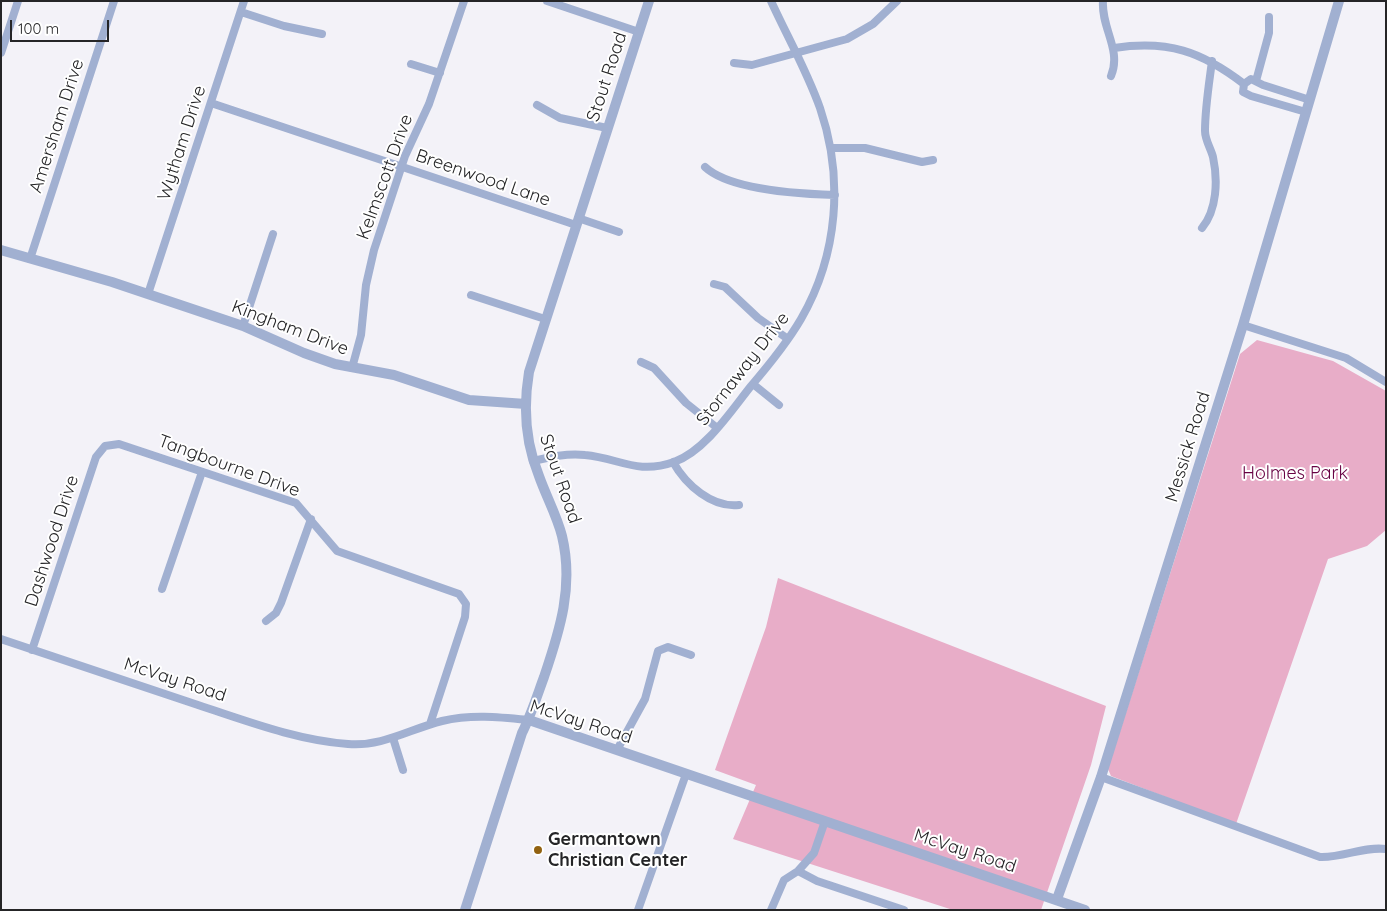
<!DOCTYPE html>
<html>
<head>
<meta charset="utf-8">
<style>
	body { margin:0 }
	#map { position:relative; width:1387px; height:911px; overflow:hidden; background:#f3f2f8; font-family:Quicksand,sans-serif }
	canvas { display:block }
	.frame { position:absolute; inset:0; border:2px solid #252527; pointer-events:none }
	.scale { position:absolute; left:10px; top:20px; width:99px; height:22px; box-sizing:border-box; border:2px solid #252527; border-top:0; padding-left:6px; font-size:15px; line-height:18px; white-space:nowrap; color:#252527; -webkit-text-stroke:4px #fff; paint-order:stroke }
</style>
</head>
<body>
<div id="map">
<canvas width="1387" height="911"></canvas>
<div class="frame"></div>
<div class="scale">100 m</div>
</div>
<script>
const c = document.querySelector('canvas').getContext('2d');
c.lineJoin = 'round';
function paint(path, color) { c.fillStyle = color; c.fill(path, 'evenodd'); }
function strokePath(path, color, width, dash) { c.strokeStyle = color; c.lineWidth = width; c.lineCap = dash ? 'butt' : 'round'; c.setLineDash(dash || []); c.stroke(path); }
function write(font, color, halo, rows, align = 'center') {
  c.font = font + ' Quicksand,sans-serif'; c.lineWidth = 4; c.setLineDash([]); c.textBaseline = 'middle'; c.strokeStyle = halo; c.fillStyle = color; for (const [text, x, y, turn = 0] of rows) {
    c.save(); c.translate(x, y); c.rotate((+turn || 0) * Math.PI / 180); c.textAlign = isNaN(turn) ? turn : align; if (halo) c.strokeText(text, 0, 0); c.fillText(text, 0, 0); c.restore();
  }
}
paint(new Path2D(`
	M1257,340L1333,361L1386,391V530L1367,546L1328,559L1236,824L1111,776L1108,769L1240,354Z
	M778,578L1106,706L1091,765L1041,910H953L733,839L756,785L715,770L766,627Z`), '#e8adc8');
strokePath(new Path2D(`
	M547,1L639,32
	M1103,1C1101,28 1122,50 1111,76
	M241,12L284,26L322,34
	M1114,48C1168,40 1201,51 1244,84
	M1,53L18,1
	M734,63L752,65L847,39L873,24L897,1
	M411,64L440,73
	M1256,81L1269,33V17
	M1244,84L1243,92L1251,96L1306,112
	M1244,84L1251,79L1263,85L1310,100
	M211,103L576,225
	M537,105L560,118L607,128
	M831,148H865L922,162L933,160
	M705,167C730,190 801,194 835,195
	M578,218L619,232
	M1202,228C1217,210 1218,180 1213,157C1211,149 1205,140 1205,131C1205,108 1209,84 1212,61
	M30,259L114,1
	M714,284L725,287L758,318L788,339
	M148,294L244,1
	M471,295L545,319
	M1243,325L1346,358L1386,382
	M243,326L273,234
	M641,362L654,368L686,403L716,427
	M352,368L361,335L366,285L374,250L405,156L429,104L464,1
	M753,384L779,405
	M533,461C550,457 567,453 585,455C619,458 637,475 674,462C705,451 731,411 751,386C769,365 787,343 801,319C838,255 844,178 820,108C807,71 787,36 771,1
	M673,462C686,485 712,508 739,505
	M162,589L202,472
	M266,621L276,613L281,603L311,519
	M1,639C67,661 133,683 198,705C247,721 296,740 348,744C382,747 410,729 442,721C471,714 499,717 529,720
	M32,650L96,457L105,446L119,444L296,503L337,551L459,594L466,604L465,617L430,724
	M393,738L403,770
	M617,750L645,699L658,651L668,647L691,655
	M1101,777L1320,857C1343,858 1364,846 1386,849
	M798,871L817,881L904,910
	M638,910L686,774
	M771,910L784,880L798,871L814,853L825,821`), '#a1b0d1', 8);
strokePath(new Path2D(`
	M1,250L112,282L243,326L304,353L335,364L394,375L469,400L526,404
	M529,720L1085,910
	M1057,899L1101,777L1243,325L1339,1
	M465,910L522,733C531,715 537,696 544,677C560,630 574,586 562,536C557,516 546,496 539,476C525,442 523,408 529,372L649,1`), '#a1b0d1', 10);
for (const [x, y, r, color] of [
	[538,850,5,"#926211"]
]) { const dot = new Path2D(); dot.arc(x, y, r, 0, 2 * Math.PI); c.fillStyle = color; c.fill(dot); strokePath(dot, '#fff', 2); }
write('18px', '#252527', '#fff', [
	["Stout Road",607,77,-72],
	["Amersham Drive",57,126,-72],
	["Wytham Drive",182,143,-72],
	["Kelmscott Drive",385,177,-70],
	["Breenwood Lane",483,178,19],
	["Kingham Drive",290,328,21],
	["Stornaway Drive",743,369,-52],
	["Messick Road",1188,447,-73],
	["Tangbourne Drive",229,466,20],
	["Stout Road",560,479,71],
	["Dashwood Drive",52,541,-72],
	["McVay Road",175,680,18],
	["McVay Road",581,722,18],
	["McVay Road",965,851,18]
]);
write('18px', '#670243', '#fff', [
	["Holmes Park",1295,474]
]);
write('bold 18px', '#252527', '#fff', [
	["Germantown",548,840],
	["Christian Center",548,861]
], 'left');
</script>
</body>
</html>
